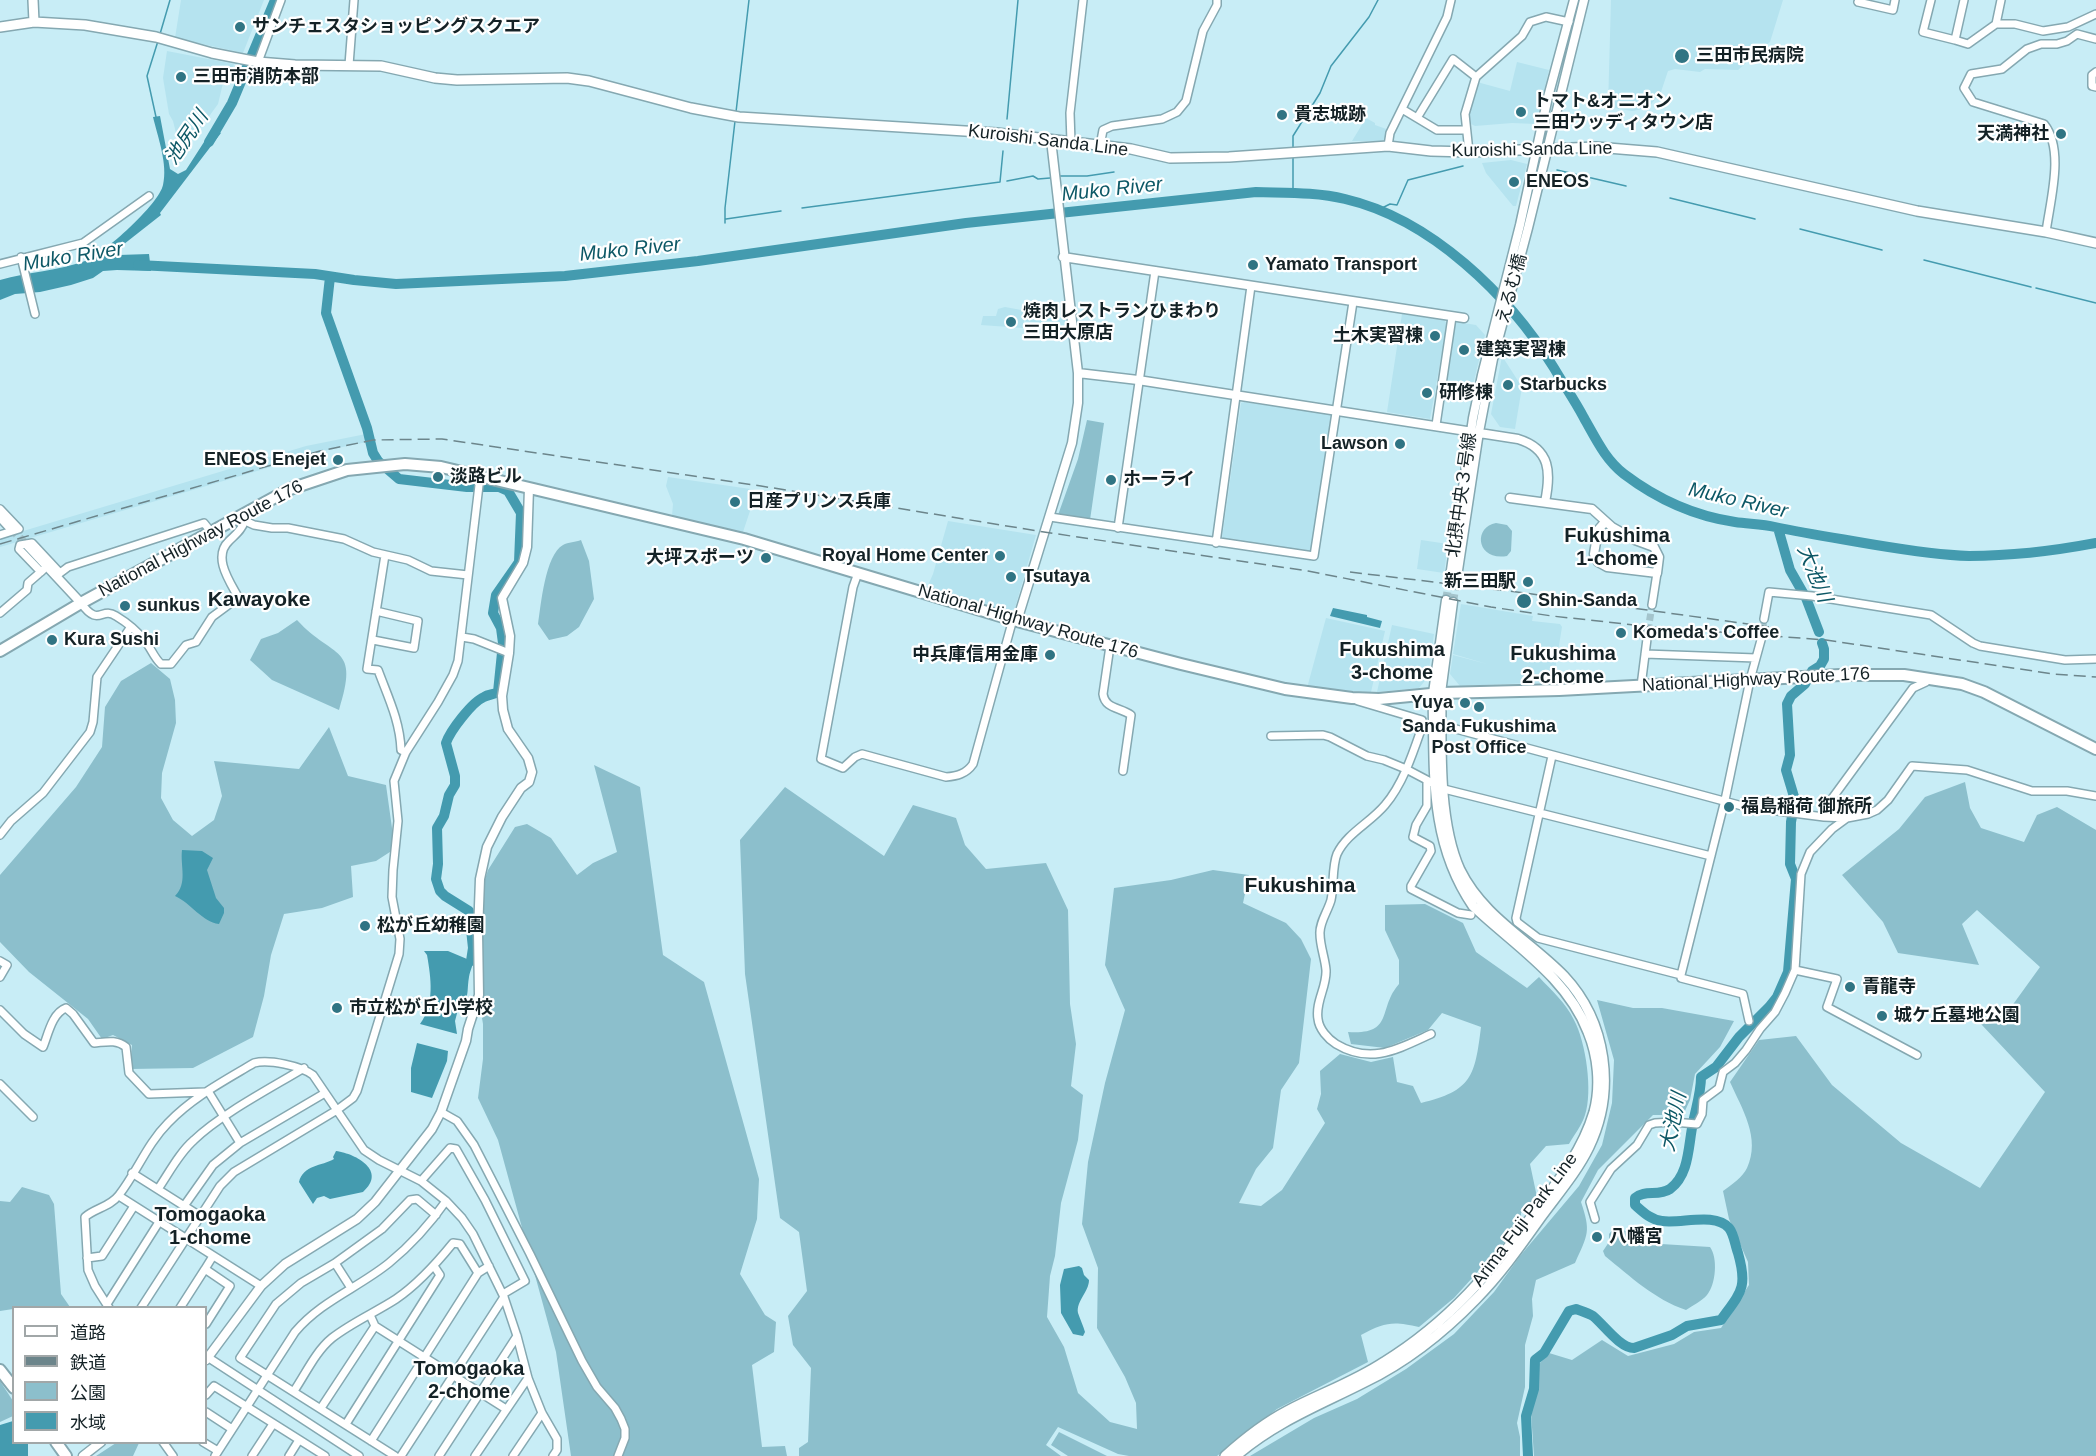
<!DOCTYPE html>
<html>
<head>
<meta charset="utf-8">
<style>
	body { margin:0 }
	#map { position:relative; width:2096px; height:1456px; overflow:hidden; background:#c8edf6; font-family:Arial,"Noto Sans JP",sans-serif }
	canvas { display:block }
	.legend { position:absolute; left:12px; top:1306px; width:195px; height:138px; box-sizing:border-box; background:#fff; border:2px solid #a1a7a8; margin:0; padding:8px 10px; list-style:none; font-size:18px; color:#142226 }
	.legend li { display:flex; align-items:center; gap:12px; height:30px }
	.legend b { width:30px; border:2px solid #a1a7a8 }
</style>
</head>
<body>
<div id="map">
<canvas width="2096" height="1456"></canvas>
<ul class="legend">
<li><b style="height:8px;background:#fff"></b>道路</li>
<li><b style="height:8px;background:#6c858b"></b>鉄道</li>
<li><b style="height:16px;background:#8cbfcc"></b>公園</li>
<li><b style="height:16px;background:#449baf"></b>水域</li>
</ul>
</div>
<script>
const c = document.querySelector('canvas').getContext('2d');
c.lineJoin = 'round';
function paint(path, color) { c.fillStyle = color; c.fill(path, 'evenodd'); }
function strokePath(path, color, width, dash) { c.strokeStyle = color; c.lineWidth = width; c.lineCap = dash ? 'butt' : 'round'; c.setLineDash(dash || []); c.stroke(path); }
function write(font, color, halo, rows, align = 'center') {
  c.font = font + ' Arial,"Noto Sans JP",sans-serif'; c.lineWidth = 4.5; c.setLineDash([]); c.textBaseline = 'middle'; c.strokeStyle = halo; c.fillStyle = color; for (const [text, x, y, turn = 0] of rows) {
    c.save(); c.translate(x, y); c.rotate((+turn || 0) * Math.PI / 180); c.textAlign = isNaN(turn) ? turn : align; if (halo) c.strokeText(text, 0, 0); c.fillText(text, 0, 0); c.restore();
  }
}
paint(new Path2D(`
	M181,0H264L243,53L175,38Z
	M1611,0H1783L1770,42L1738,70L1705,69L1700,72L1675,69L1668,71L1661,92L1648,108L1632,111L1608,107Z
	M167,51L234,64L229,79H224L218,104L192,140L177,138L178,134L176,133L173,121L169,114L163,78Z
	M1517,62L1549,70L1536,124L1512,123L1475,126L1469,123V114L1477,82L1510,91Z
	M1366,118L1375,123V125L1389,130L1383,141H1352Z
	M1511,160L1527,164L1516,206H1513L1486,173L1482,163Z
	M1005,307L1065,318L1066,327L1024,321L1023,328L981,325L983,316H996L998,309Z
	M1402,314L1444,320L1447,324L1430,419L1387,412Z
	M1457,322L1476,325L1485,335L1473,385L1446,382L1455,324Z
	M1502,356L1522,387L1515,429L1500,427L1491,414Z
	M1244,402L1329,414L1331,416L1311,551L1309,553L1222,538L1241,403Z
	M366,434L367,442L328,450L0,547V538L306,446Z
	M668,477L757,490L743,532L672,516L673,504L666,486Z
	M948,521L1036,535L1015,608L1008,612L926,590L933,574Z
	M1421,540L1448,544L1444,573L1417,569Z
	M1461,604L1533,616L1532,621L1560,624L1562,627L1553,682L1460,686L1450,674L1453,655L1487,664L1453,654Z
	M1326,618L1385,631L1371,692L1338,691L1307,688Z
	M1392,625L1434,634L1428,677L1419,688L1377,692Z`), '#b5e3ef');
paint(new Path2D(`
	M1087,420L1104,423L1090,520L1058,515L1078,459Z
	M1496,523L1507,525L1512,531L1511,551L1507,556C1476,561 1473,527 1496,523Z
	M581,540L589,561L594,599L579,627L567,636L549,640L538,624C541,605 545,555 563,545C568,542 576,542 581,540Z
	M297,620C334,660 360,644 339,710L272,680L250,660L261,639L278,633Z
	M151,663L170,679L175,700L176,723L162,773L161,798L173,820L192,836L214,820L222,796L214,761L299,769L329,727L348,776L386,785L392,828L393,850L376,861L351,866L353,897L322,908L284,914L271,955L264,996L253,1037L193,1068L130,1069L132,1045L113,1035L102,1039L88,1019L29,972L0,942V875L76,787L102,747L105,707L121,681Z
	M594,765L640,787L663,955L704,982L759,1179L757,1219L740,1274L765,1315L776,1322L774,1352L752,1365L762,1447L785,1446L787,1456H571L556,1352L498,1140L478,1098L483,1059V1024L477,989L472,918L488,870L515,827L527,824L551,838L577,875L593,863L617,852Z
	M1965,782L1970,808L1981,828L2024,842L2037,815L2057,807L2096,830V1456H1534L1531,1413L1538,1386L1539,1364L1549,1353L1572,1360L1602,1340L1628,1356L1674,1344L1694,1332L1721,1328L1749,1285L1748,1262L1729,1219L1723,1191C1731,1185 1743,1177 1747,1168C1761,1138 1742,1109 1730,1082L1759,1040L1796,1036L1832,1085L1901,1143L1980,1188L2045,1092L1981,1024L2009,1010L2040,967L1977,910L1962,924L1979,965L1898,953L1883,922L1842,875L1899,829L1925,797Z
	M785,787L884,856L913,805L956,818L965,845L986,869L1046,863L1068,910L1070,1004L1076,1044L1071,1086L1083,1095L1078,1140L1061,1203L1055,1256L1050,1276L1047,1317L1064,1347L1078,1393L1110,1422L1137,1429L1136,1403L1125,1377L1097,1328L1098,1268L1082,1224L1088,1162L1105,1083L1125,1010L1105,965L1114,888L1171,880L1213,870L1249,875L1243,903L1286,923L1301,939L1311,959L1299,1063L1281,1090L1273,1148L1256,1169L1239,1203L1261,1206L1282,1190L1325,1123L1317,1109L1321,1094L1320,1071L1340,1054L1371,1062L1393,1057L1397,1082L1413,1086L1421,1103C1472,1091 1475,1076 1481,1027L1442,1013L1428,1030L1385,1048L1351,1044L1348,1032C1395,1035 1377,1009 1399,984V960L1385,930V905L1425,904L1463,923L1476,952L1527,988L1539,977C1551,990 1566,1003 1574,1020C1586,1042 1593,1092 1585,1115C1582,1125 1574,1135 1569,1144L1546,1146L1530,1164L1537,1197L1521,1213V1224L1454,1298L1419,1327C1393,1321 1385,1322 1361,1335L1368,1362L1277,1409L1217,1456H1129L1118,1454L1058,1427L1046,1445L1061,1456H799V1448L808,1442L811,1368L793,1345L788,1316L807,1291L799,1232L780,1218L745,974L740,840Z
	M1597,1000L1633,1008H1662L1734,1021L1720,1047L1695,1074L1690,1100L1683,1115H1653L1598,1170L1581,1202C1591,1232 1588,1234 1575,1263L1536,1280L1532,1299L1533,1316L1525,1345V1387L1517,1423L1520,1437V1456H1250L1314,1418L1357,1399L1406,1369L1454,1334L1494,1292L1520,1256L1579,1186L1602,1145L1612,1103L1614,1060Z
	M22,1187L49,1195L54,1204L61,1294L70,1307L14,1308L13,1309L0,1311V1201L10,1202Z
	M1615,1227L1661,1244L1710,1247C1718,1258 1716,1284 1707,1295C1702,1301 1692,1306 1686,1310C1654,1299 1631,1277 1605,1256L1603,1251L1609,1242V1234Z
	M0,1381L13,1401V1416L0,1422Z
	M1059,1432L1107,1456H1068L1051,1445Z
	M116,1443H139L133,1456H96Z`), '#8cbfcc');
paint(new Path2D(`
	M160,116L170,169L178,174L186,170L213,128L221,133L160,213L161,215L119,248V255L149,254L151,271L117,270L103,271L93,278L71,285L40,292L15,294L0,300V280C28,272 58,271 85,261C104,254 159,204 163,185C168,164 158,138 153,117Z
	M1333,608L1367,615V617L1382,621L1380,628L1330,616Z
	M182,850L202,851L213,858L207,870L216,898L224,908V913L219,924C202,922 191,903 175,896C188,883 180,866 182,850Z
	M424,951H448L467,959L474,956C474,964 470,970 469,977C467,988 469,994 464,1004L460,1002L455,1021L457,1034L420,1024C435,1004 431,978 427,955Z
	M417,1043L448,1051L447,1061L432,1098L411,1092V1068Z
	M336,1151C357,1154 387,1171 363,1192L330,1199L324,1196L317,1198L313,1204L299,1182C303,1165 322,1166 334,1159L333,1157Z
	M1079,1266L1082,1268L1084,1275L1089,1280C1089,1292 1076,1301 1078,1313C1080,1319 1083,1325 1085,1332L1083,1336L1073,1334L1061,1313L1060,1285L1064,1269Z
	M13,1421L14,1442L28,1443V1456H0V1425Z`), '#449baf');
strokePath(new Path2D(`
	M160,34L170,0
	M736,112L749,0
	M156,117L147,76L158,41
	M1007,119L1018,0
	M1293,148V136L1320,93L1331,66L1369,17L1378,0
	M1557,170L1626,186
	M1058,176H1087L1114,172
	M1007,181L1033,176L1038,179L1050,178
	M1293,193V156
	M1670,198L1755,219
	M802,208L1000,182L1003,151
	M1378,210L1390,204L1397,205L1408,180L1463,166
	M726,219L781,211
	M725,223V208L735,121
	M1800,229L1882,250
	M1924,260L2031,287
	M2036,288L2096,303`), '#449baf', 1.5);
strokePath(new Path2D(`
	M209,142L232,103L275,0
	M138,265L315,274L354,280L396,284L565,276L698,261L966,223L1256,192C1286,193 1316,192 1345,199C1431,219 1509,295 1554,368C1564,385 1575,401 1584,418C1596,439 1605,459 1624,474C1657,499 1694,516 1735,522C1748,524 1762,524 1775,527C1808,534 1842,539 1876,545C1906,550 1938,555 1969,556C2012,556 2054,551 2096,543
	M330,277L326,313L367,428L373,453L378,461L399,479L467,487H499L508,491L521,513L519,562L496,595L493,613L501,628L503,643L498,692C493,695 489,694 484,697C472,702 450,731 446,743L455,776V785L449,795L444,816L437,828L438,864L436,879L440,891L445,896L469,911L473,948L471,961
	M1778,528L1790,570L1806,598L1819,632
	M1528,1456L1526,1416L1534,1389L1535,1360L1544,1353L1569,1311L1576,1309C1581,1311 1588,1313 1593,1316C1604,1325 1620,1348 1634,1348L1672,1335L1687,1326L1721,1320C1741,1292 1748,1288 1738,1253C1735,1245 1734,1234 1729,1228C1715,1212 1681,1224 1662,1221C1651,1220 1643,1212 1635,1205V1198C1645,1189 1658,1197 1670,1189C1690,1174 1688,1145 1693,1123C1696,1107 1701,1093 1701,1077L1716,1067L1739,1037L1769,1007L1777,997L1788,972L1796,879L1790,864L1791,822L1795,800L1786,770L1790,755L1787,704L1791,696L1805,684L1812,671L1820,666L1824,659V649L1822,643`), '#449baf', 10);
strokePath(new Path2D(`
	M1648,631L1652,605
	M1761,640L1764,619`), '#a4c4cc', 7, [7, 3.5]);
strokePath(new Path2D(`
	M11,529L27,545
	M1446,600L1450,577
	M1453,602L1457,577`), '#a4c4cc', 8, [8, 4]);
const minor = new Path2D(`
	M1859,0L1858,2L1893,10L1895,0
	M1931,0L1923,32L1955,40
	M1964,0L1955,40L1968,44L1996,24H2015L2043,31L2068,27L2096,14
	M1996,24L2001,0
	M258,62L281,0
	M349,65L354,0
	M2096,72L2092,75V86L2096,87
	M1402,109L1417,118
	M1466,130H1437L1417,118L1453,59L1476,77
	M1071,142L1070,113L1083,0
	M1100,146L1103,130L1112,126L1162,119L1177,112L1186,101L1203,31L1217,5V0
	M1388,146L1390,133L1447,17L1451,0
	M1469,152L1465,114L1476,77L1522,36L1530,22L1546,17L1569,22
	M2046,232C2050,201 2065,150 2044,124L1973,102L1964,88L1971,74L2002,69L2027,49L2041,44H2057L2067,41L2077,34L2096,39
	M21,257L35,314
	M0,264L83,243L149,196
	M1436,425L1452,317
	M0,509L19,529L0,535
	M1050,517L1314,556L1353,302
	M243,520L254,525L272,528H288L344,539L373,552L408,560L431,571L468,575
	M1118,528L1155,271
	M1216,543L1251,286
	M385,555L367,669L378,670C388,697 400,721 401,750L406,752
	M41,572L19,549L20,545L32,543L60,573
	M858,573L853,587L821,759L843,768L855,757L862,754L946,777C957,776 966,774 973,764L1013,619
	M56,576L68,567L204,523L212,533
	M81,603C99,628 101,606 116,616C126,622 138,632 145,641C151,648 154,658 161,664H171L186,645L196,642L212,617L235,600L237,595C228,579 213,556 229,541C235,535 242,530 244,522
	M1652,605L1657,573
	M0,613L27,590L28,583L43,570
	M1764,619L1769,592L1812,596L1931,615L1973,643L1980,646L2065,660L2096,659
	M462,637L474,639L509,653
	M373,640L414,648L418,621L376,611
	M1110,646L1103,694C1105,709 1120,707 1131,715L1123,771
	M1645,654L1756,658
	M1641,686L1648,631
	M1358,701L1422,720V727C1413,753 1403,784 1385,805C1370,823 1347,833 1337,854C1332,866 1334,886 1331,900C1328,911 1319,923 1320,934C1320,946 1325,958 1326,970C1327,987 1315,1002 1318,1019C1319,1029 1328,1039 1336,1044C1371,1065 1398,1049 1431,1034
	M1441,725L1746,807L1824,817L1847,818L1868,814L1877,810L1888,800L1912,766L1967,770L2032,791H2067L2096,796
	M1271,736L1323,735L1330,737L1367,756L1384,760L1406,769L1444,789L1711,856
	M1552,756L1516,918L1517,922L1538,938L1681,975V978L1743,994L1749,1021
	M1427,781V806L1416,825L1413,837L1430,846L1431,851L1411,886V889L1458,913L1471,915
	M1824,817L1828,804L1913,688L1926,682L1927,678
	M0,835L11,821L43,793L90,732L93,722L97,677L130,628
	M0,961L7,965L0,977
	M1795,970L1837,979L1827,1007L1917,1055
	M1681,975L1725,800L1750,680L1761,640
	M0,1010L24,1034L43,1047C48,1035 52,1013 66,1008L73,1014L94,1043C106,1042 116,1039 126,1047L129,1073L149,1094L205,1092
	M0,1084L33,1117
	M208,1091L240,1143
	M441,1112L457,1121L474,1145L530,1254L582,1361L597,1387L615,1408L621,1419L625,1429V1438L618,1456
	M132,1173L200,1216
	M421,1181L450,1148L456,1149L485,1200L525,1281L503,1294
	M158,1189C169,1173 179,1153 194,1140C221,1114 271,1088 304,1068
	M119,1196L261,1286
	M446,1201L462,1218L473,1234L504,1297L517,1336L528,1378L542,1413L557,1439V1450L553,1456
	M184,1206L213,1165L240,1143L325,1093
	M1595,1219L1590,1202L1611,1169L1637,1145L1649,1125L1655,1123L1673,1122L1697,1124L1702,1114L1703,1100L1719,1088L1723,1072L1735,1063L1746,1050L1760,1029L1775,1012L1785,993L1795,970L1801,874L1810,852L1832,829L1847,818
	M87,1258L102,1256L134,1206
	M335,1263L351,1288
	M107,1304L159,1222
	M109,1308L95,1286L88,1270L85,1217C95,1208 110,1207 119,1195C137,1172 147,1144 168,1123C193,1097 224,1081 254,1063C269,1059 301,1066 313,1075L364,1150L379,1160L421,1181L446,1201C430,1224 411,1245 389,1263C358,1288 321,1301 295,1332L215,1456
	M141,1308L220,1186L234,1172L337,1110L353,1098L357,1091L399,954L400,939L392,897L393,870L398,821L394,781L406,752L438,702L453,675L458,661L480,477
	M180,1308L205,1269
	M370,1315L375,1326L506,1409
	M206,1324L230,1286L205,1269L213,1256
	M209,1358L359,1456
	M294,1391C306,1373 316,1351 332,1338C351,1323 376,1312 396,1299C418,1284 436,1264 453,1243L460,1244L478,1273
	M206,1395L214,1386L325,1456
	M321,1408L375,1326
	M206,1412L232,1429
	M346,1424L440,1275L434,1266
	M371,1441L478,1273L489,1266
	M163,1442L173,1456
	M203,1442L218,1451
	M252,1456L273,1424
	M289,1456L299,1440
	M395,1456L240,1358L276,1304L301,1283L335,1263L382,1229L410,1200L417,1199L436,1215
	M401,1456L504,1297
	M439,1456L517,1336
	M475,1456L528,1378
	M513,1456L542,1413`);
const tertiary = new Path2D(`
	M1063,257L1464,318
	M1078,373L1138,380L1518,439C1551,449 1551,473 1545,502
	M1510,498L1592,509L1612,527L1635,540L1654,547L1659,557L1657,573L1607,567L1598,562L1594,554L1598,530L1605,522
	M0,517L11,529
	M27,545L81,603
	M1450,577L1473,418L1482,375L1520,225L1548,97L1574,0
	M1457,577L1479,432L1493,359L1528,228L1584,0
	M1017,621L1072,443L1078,403V373L1051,140
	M1433,693L1446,600
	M1441,693L1453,602
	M206,1360L261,1286L285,1264L357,1219L375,1202L432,1129L441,1112L466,1041L468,1029L479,995L478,933L480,879L487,847L502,817L521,788L529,782L532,772L528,758L508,729L503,710L502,696L509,653L510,636L502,598L523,563L527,547L529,488
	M83,1456L101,1442`);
const secondary = new Path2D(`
	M33,0L34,22
	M0,27L34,22L85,25L156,37L212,53L258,62L295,65L381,66L435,78L457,80L567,78L589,81L691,108L739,117L997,133L1131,149L1170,158L1229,157L1388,146L1431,151L1469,152L1596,147L1657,152L1917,211L2046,232L2096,243
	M1225,1456C1244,1439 1264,1423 1287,1411C1319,1394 1354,1382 1384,1362C1449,1322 1493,1270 1537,1209C1560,1179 1583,1149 1594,1112C1601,1086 1598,1056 1588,1032C1567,977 1514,945 1473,906C1428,840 1435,769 1433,693
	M1236,1456C1275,1422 1320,1405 1365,1382C1406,1362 1445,1331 1476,1299C1501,1274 1521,1245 1541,1217C1557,1195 1577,1172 1589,1147C1616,1091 1607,1022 1564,976C1529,940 1483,917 1460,870C1438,822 1441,746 1441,693`);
const primary = new Path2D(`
	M0,1370L14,1388
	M56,1442L66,1456`);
const trunk = new Path2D(`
	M0,651L81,603L290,489L347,470L405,464L441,467L744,539L1017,621L1181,664L1285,689L1352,698L1379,699L1441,693L1559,690L1840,675H1904L1962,684L1984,692L2096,749`);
strokePath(minor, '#85a8b1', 10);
strokePath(tertiary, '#85a8b1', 11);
strokePath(secondary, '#85a8b1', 12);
strokePath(primary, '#85a8b1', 14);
strokePath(trunk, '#85a8b1', 14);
strokePath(minor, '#fff', 7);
strokePath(tertiary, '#fff', 8);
strokePath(secondary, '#fff', 9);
strokePath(primary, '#fff', 10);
strokePath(trunk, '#fff', 10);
strokePath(new Path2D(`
	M0,544L320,451L373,440L442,439L761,486L1044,532L1308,571L1491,607L1552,616L1653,627L1826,640L2053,674L2096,677
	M1350,572L1525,593L1769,627`), '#6c858b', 1.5, [12, 6]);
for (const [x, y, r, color] of [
	[240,27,6,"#307483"],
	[1682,56,8,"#307483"],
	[181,77,6,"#307483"],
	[1521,112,6,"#307483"],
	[1282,115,6,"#307483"],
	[2061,134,6,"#307483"],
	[1514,182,6,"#307483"],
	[1253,265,6,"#307483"],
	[1011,322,6,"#307483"],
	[1435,336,6,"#307483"],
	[1464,350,6,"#307483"],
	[1508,385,6,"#307483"],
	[1427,393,6,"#307483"],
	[1400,444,6,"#307483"],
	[338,460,6,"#307483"],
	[438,477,6,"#307483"],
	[1111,480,6,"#307483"],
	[735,502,6,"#307483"],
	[1000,556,6,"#307483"],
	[766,558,6,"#307483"],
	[1011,577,6,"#307483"],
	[1528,582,6,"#307483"],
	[1524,601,8,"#307483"],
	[125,606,6,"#307483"],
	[1621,633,6,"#307483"],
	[52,640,6,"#307483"],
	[1050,655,6,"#307483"],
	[1465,703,6,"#307483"],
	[1479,707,6,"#307483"],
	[1729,807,6,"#307483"],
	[365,926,6,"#307483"],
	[1850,987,6,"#307483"],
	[337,1008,6,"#307483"],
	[1882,1016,6,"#307483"],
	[1597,1237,6,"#307483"]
]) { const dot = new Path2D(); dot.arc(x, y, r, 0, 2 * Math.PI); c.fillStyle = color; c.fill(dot); strokePath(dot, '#fff', 2); }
write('bold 18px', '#142226', '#fff', [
	["サンチェスタショッピングスクエア",252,27],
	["三田市民病院",1696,56],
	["三田市消防本部",193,77],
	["トマト&オニオン",1533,102],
	["三田ウッディタウン店",1533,123],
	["貴志城跡",1294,115],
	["天満神社",2049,134,"right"],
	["ENEOS",1526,182],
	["Yamato Transport",1265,265],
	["焼肉レストランひまわり",1023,312],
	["三田大原店",1023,333],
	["土木実習棟",1423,336,"right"],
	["建築実習棟",1476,350],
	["Starbucks",1520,385],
	["研修棟",1439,393],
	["Lawson",1388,444,"right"],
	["ENEOS Enejet",326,460,"right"],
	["淡路ビル",450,477],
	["ホーライ",1123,480],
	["日産プリンス兵庫",747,502],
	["Royal Home Center",988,556,"right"],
	["大坪スポーツ",754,558,"right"],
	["Tsutaya",1023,577],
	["新三田駅",1516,582,"right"],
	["Shin-Sanda",1538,601],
	["sunkus",137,606],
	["Komeda's Coffee",1633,633],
	["Kura Sushi",64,640],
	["中兵庫信用金庫",1038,655,"right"],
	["Yuya",1453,703,"right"],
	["Sanda Fukushima",1479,727,"center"],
	["Post Office",1479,748,"center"],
	["福島稲荷 御旅所",1741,807],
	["松が丘幼稚園",377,926],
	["青龍寺",1862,987],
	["市立松が丘小学校",349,1008],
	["城ケ丘墓地公園",1894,1016],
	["八幡宮",1609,1237]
], 'left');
write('18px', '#142226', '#fff', [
	["Kuroishi Sanda Line",1048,141,7],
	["Kuroishi Sanda Line",1532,150,-1],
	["えるむ橋",1512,289,-75],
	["北摂中央３号線",1462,495,-82],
	["National Highway Route 176",201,539,-28],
	["National Highway Route 176",1028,622,16],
	["National Highway Route 176",1756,680,-3],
	["Arima Fuji Park Line",1525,1220,-53]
]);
write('italic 20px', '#0d5866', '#fff', [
	["池尻川",187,138,-56],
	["Muko River",1112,190,-6],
	["Muko River",630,250,-6],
	["Muko River",73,257,-9],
	["Muko River",1738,501,13],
	["大池川",1814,574,68],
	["大池川",1674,1122,-78]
]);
write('bold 20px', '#142226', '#fff', [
	["Fukushima",1617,536],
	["1-chome",1617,559],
	["Fukushima",1392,650],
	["3-chome",1392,673],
	["Fukushima",1563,654],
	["2-chome",1563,677],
	["Tomogaoka",210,1215],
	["1-chome",210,1238],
	["Tomogaoka",469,1369],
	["2-chome",469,1392]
]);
write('bold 21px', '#142226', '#fff', [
	["Kawayoke",259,600],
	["Fukushima",1300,886]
]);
</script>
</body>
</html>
